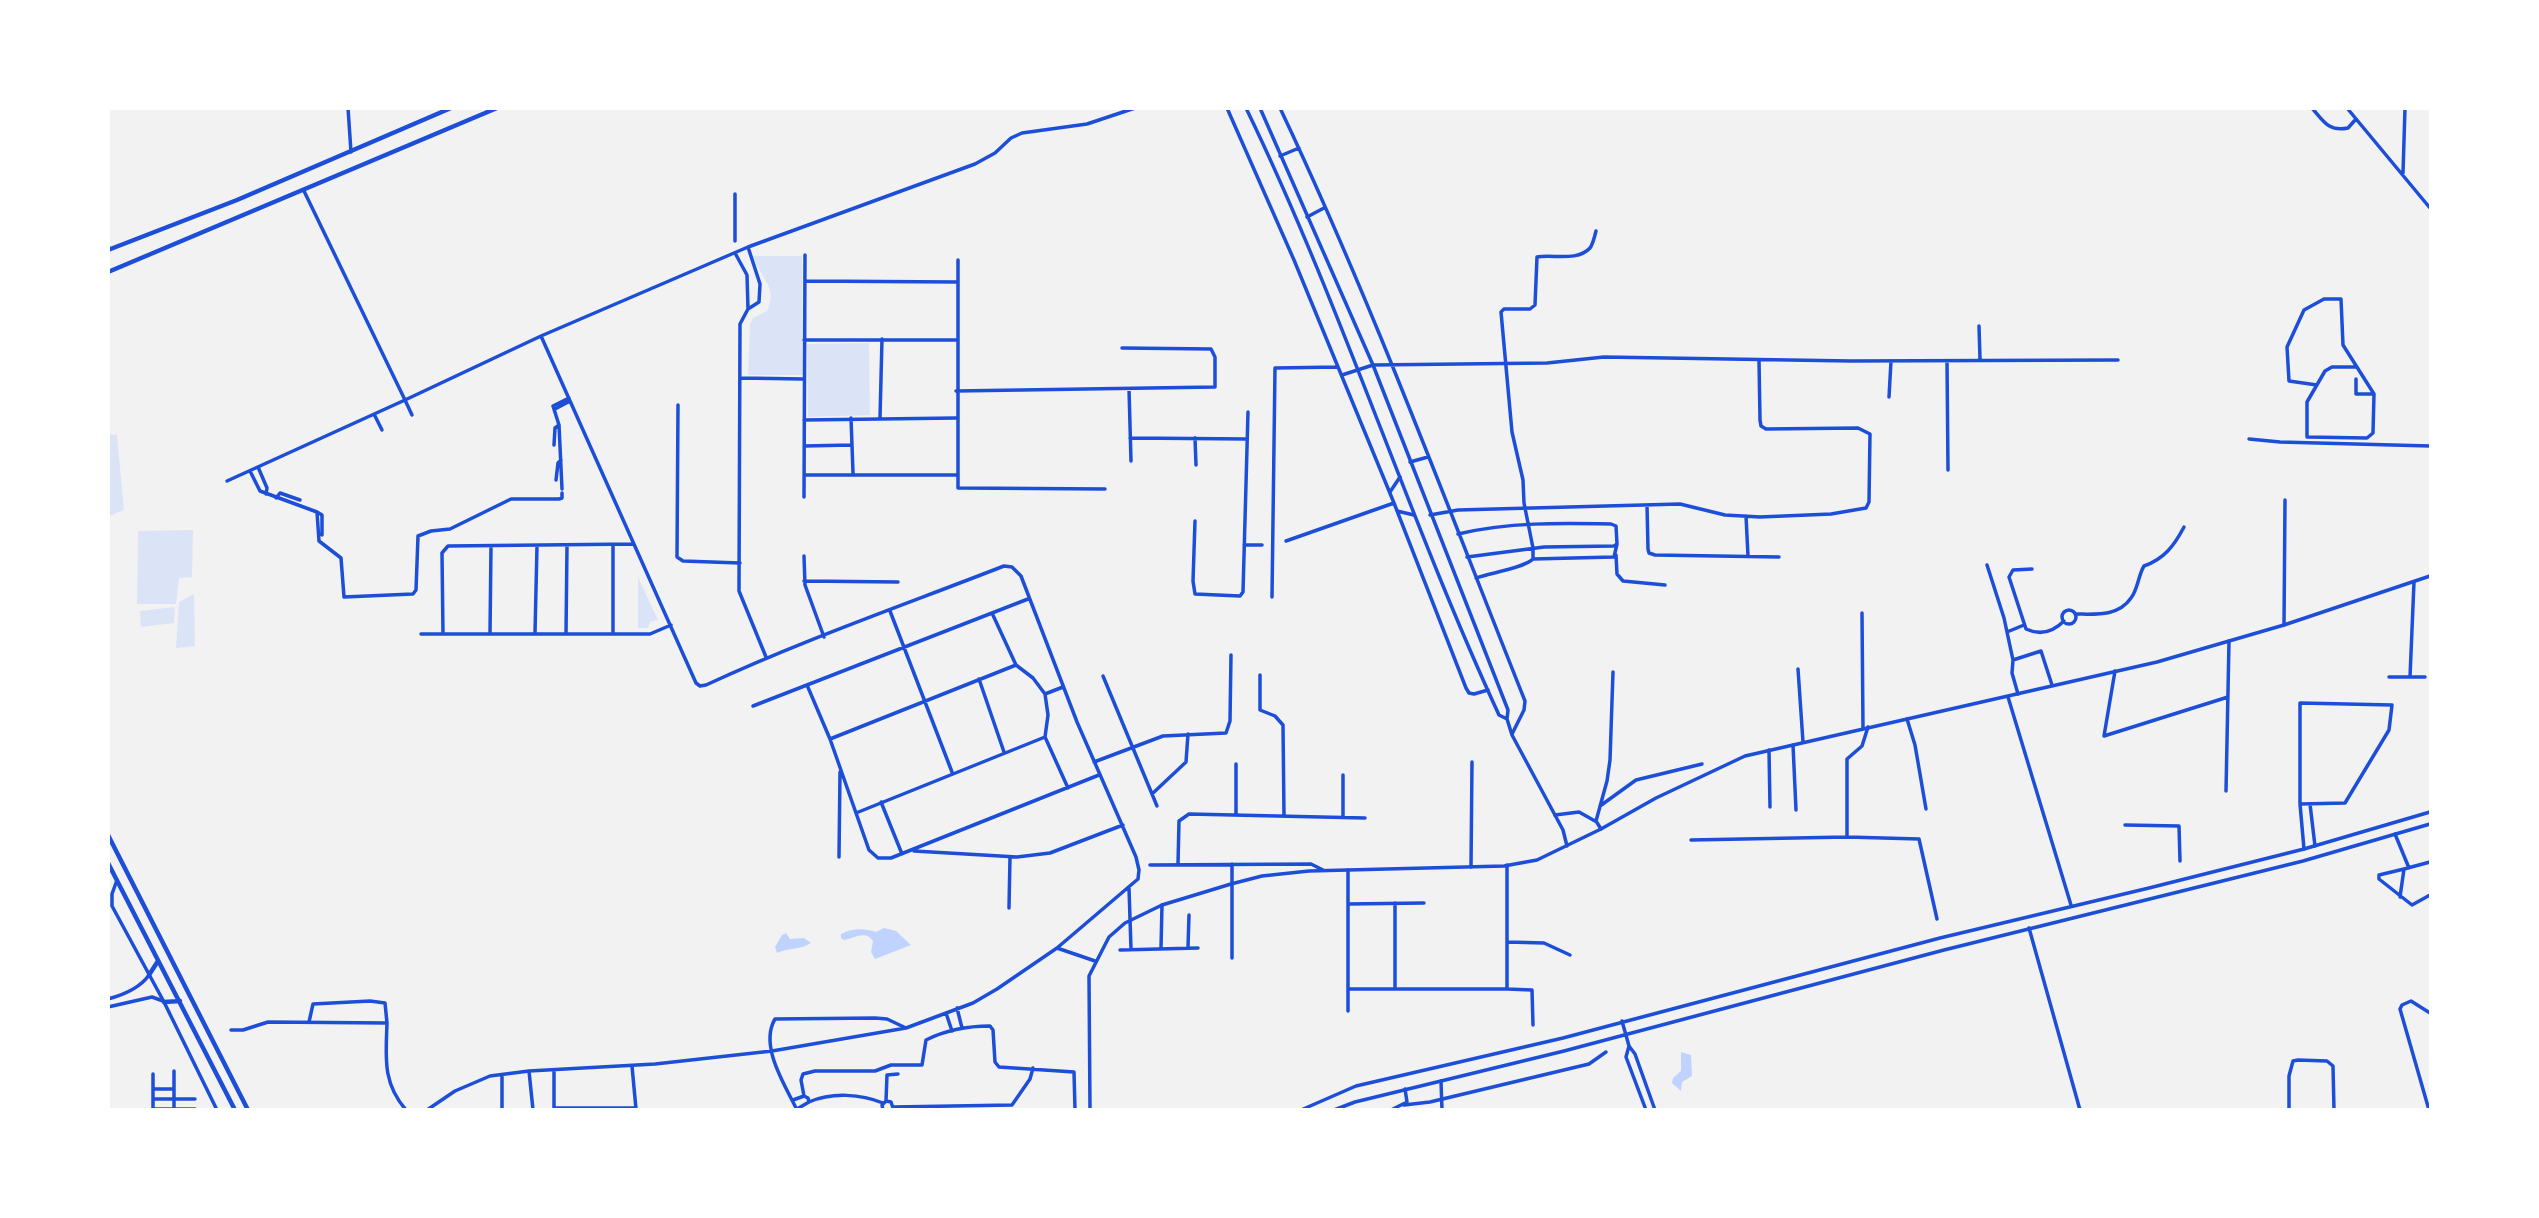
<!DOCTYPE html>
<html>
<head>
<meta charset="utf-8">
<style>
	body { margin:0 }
	#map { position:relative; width:2539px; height:1218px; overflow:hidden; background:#f2f2f2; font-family:"IBM Plex Serif",serif }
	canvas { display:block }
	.frame { position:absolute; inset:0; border:110px solid #fff; pointer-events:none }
</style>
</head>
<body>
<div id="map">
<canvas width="2539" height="1218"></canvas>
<div class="frame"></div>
</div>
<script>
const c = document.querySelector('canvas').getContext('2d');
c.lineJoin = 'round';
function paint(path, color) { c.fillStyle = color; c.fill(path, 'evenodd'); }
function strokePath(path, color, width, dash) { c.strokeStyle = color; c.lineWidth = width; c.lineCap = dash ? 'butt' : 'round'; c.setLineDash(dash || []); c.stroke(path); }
paint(new Path2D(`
	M753,256H802L803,375H748L750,324L753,318L767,311C779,287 758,275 753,256Z
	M869,343L870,415L808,417L807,344Z
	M109,434L117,435L124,510L109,516Z
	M193,530L192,577L179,578L176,604H137L138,531Z
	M638,577L658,620L650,622L648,628H638Z
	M194,594L195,646L176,648L179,602Z
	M175,607L174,623L141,627L140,611Z`), '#dbe4f7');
paint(new Path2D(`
	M884,928L896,931L911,945L875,959L871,952L873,941C865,930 855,938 844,940L841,938V934C851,928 865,928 876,932Z
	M786,933L790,939L804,938L811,943C797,951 790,947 777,953L775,947L782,935Z
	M1681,1052L1691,1055L1692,1076L1682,1082L1681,1091L1672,1083L1673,1078L1681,1071Z`), '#bfd3fe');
strokePath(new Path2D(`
	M348,108L351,152
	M1227,108L1294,260L1394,503L1466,688L1469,693L1474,694L1488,690
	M1280,108C1372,302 1446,503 1525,701L1524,710L1512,734
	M2312,108C2324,122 2329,132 2348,128L2356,119
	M2347,108L2430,208
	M1280,156L1299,148
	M2403,173L2405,108
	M304,191L405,400L541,336L748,247L975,164L995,153L1011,138L1022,133L1087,124L1135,108
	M735,194V241
	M1307,217L1324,208
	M748,247L760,284L759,302L748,309L740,324L739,591L766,657
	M735,253L747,275L748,309
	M958,260V488L1105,489
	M805,281L957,282
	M1979,326L1980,359
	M541,336L696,683L700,686L706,685C803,640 904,605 1004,566L1012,567L1021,576L1077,722L1136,857L1139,870L1138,879L1057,948L997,989L973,1003L906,1028L887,1019L875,1018L775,1019C759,1046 785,1085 797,1110
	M804,340H956
	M1947,361L1948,470
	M1342,375L1373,365L1547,363L1604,357L1851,361L2118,360
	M741,378L803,379
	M2356,379V394H2374
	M2317,385L2289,381L2287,347L2304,310L2324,299H2341L2343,345L2374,394L2373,433L2367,438L2307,437V402L2325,371L2332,367H2357
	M1129,389L1131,461
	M956,391L1215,387V357L1211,349L1122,348
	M1889,397L1891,361
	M678,405L677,557L683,561L740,563
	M555,409L570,401
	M374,414L382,430
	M851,418L853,473
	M880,418L882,339
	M804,420L956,418
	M1130,438L1247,439
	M1195,438L1196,465
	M2249,439L2280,442L2430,446
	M554,445L555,428L559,425
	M804,446L851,445
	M1410,462L1428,457
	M258,467L267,488L266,494
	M250,471L260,491L317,512L319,541L341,558L344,597L413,594L416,590L418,536L431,531L450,529L511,499H559L562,498V493
	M805,475H957
	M556,480L558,463L561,460
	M227,481L405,400L412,415
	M562,489L559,425L553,406L569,398
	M1390,492L1400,477
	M804,497L805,255
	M276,498L280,493L300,500
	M1647,505L1648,549L1649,553L1655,555L1779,557
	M1397,511L1414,515
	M317,512L322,515V535
	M1430,515L1458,510L1680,504L1725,515L1760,517L1831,514L1866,508L1869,502L1870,434L1858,428L1766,429L1761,426L1760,420L1759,360
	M1746,516L1748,556
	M1195,521L1193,581L1195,594L1240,596L1243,592L1248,412
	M1458,534C1508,522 1560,523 1611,524L1616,526L1617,544L1614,546L1544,547L1467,557
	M1286,541L1394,503
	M1244,545H1262
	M613,546V634
	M1616,555L1617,574L1623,581L1665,585
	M804,556L805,585L824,637
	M1533,559L1614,557L1617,544
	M1987,565L2004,618L2013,660L2041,651L2052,685
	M2032,569L2013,570L2009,577L2026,629C2041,636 2053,632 2064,621
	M1476,578C1490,573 1524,568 1533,559V548L1524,503L1523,480L1512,432L1501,312L1504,309H1530L1535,305L1537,257C1553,254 1577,262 1590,248C1593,244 1595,235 1596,231
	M804,581L898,582
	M1272,597L1275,368L1338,367
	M2062 617a7 7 0 1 1 14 0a7 7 0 1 1-14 0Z
	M890,611L952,772
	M992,613L1016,665
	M1862,613L1863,728
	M2075,614C2095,614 2118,617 2131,598C2138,589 2138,576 2144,566C2164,559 2174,546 2184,527
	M2284,625L2285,500
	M2007,632L2024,625
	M535,633L537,546
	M421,634H650L671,625
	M443,634L442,553L448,546L634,544
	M490,634L491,546
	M566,634L567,546
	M2013,660L2012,673L2018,694
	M1798,669L1803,742
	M2115,671L2104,736L2228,697
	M1260,675V710L1275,716L1283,725L1284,816
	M1103,676L1157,806
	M2389,677H2425
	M2410,677L2414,582
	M979,679L1004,752
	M807,685L830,739L869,850L878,858H891L1099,775
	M1045,694L1063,687
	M2008,697L2071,905
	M753,706L1028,599
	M1907,719L1915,745L1926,809
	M830,739L1016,665L1033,678L1045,694L1048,715L1045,737L1068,788
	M1793,745L1796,810
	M1769,750L1770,807
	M1094,762L1163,736L1226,733L1230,721L1231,655
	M1236,764V815
	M2226,791L2229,641
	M1152,794L1186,762L1188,734
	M881,802L902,854
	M2300,804L2345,803L2389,730L2392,705L2300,703V804L2304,849
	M2310,804L2315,846
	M1600,806L1636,780L1702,764
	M856,813L1045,737
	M1555,815L1579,812L1595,821
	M1343,817V775
	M2125,825L2179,826L2180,861
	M1601,829L1596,821L1607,781L1610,760L1613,672
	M2395,834L2409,868
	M1847,837L1919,839L1937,919
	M1691,840L1847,837V759L1862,746L1868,727
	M914,851L1017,857L1050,853L1123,825
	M839,857L840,772
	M1178,864L1179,821L1189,814L1365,818
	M1150,865L1311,864L1323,870
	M1507,865V989L1532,990L1533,1025
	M1471,867L1472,762
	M2404,869L2379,875V879L2412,905L2430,895
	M1348,870V1011
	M1129,888L1131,949
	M2400,897L2404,869L2430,862
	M1395,903V989
	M1348,904L1424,903
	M1009,908L1010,857
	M2029,928L2080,1110
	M1508,942L1544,943L1570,955
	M1188,947L1189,915
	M1057,948L1095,961
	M1161,948L1162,905
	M1120,950L1198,948
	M1232,958V864
	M1348,989H1507
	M108,999C123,995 140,988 149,975
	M108,1007L152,997L163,1001
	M957,1008L962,1028
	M946,1013L952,1031
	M309,1022L313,1004L370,1001L385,1003L387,1023
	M231,1030H243L268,1022L387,1023C386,1057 382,1082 406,1110
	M632,1066L636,1109
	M554,1070V1110
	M174,1071V1110
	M529,1071L533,1110
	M153,1074V1110
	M502,1075V1110
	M1441,1081L1442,1110
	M153,1089H174
	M804,1096L801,1080L803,1074L815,1071H875L891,1065H922L926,1040C946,1030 968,1026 990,1026L993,1030L995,1062L999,1067L1074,1072L1075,1110
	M153,1099H195
	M793,1100L804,1096L808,1098L809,1102L797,1109
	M886,1101L887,1075L898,1074
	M809,1102C832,1092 861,1094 883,1103
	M1404,1105L1430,1102L1589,1064L1606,1052
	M893,1107L1012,1105L1030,1079L1033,1068
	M554,1108H636
	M153,1109H195
	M427,1110L455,1091L490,1076L529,1071L655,1064L772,1051L906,1028
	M883,1110L882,1105L886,1101L891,1102L893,1108
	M1391,1110L1407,1102L1405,1089
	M2289,1110V1076L2293,1061L2298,1060L2327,1061L2333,1066L2334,1110
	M2429,1110L2400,1009L2402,1005L2411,1001L2430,1013`), '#1d4ed8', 3.5);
strokePath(new Path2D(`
	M1246,108C1342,306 1407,516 1499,715L1507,719
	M1260,108L1373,365L1508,710L1507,719L1512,735L1563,830L1567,846
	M117,880L112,894V906L164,1002L217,1110
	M1622,1021L1629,1046L1635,1054L1655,1110
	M1629,1046L1626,1057L1646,1110
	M1090,1110L1089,976L1109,937L1125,923L1162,905L1231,884L1262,876L1309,871L1504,866L1537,860L1601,829L1656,798L1745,756L2157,662L2284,625L2430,576
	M1301,1110L1356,1086L1563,1038L1940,938L2149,888L2304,849L2430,812
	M1334,1110L1355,1102L1564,1051L1944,950L2303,861L2430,824`), '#1d4ed8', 3.5);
strokePath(new Path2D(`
	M108,250L237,200L451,108
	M108,272L497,108
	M108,835L248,1110
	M108,863L235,1110
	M149,975L158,961
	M164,1002L180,1001`), '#1d4ed8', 4.5);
</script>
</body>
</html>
